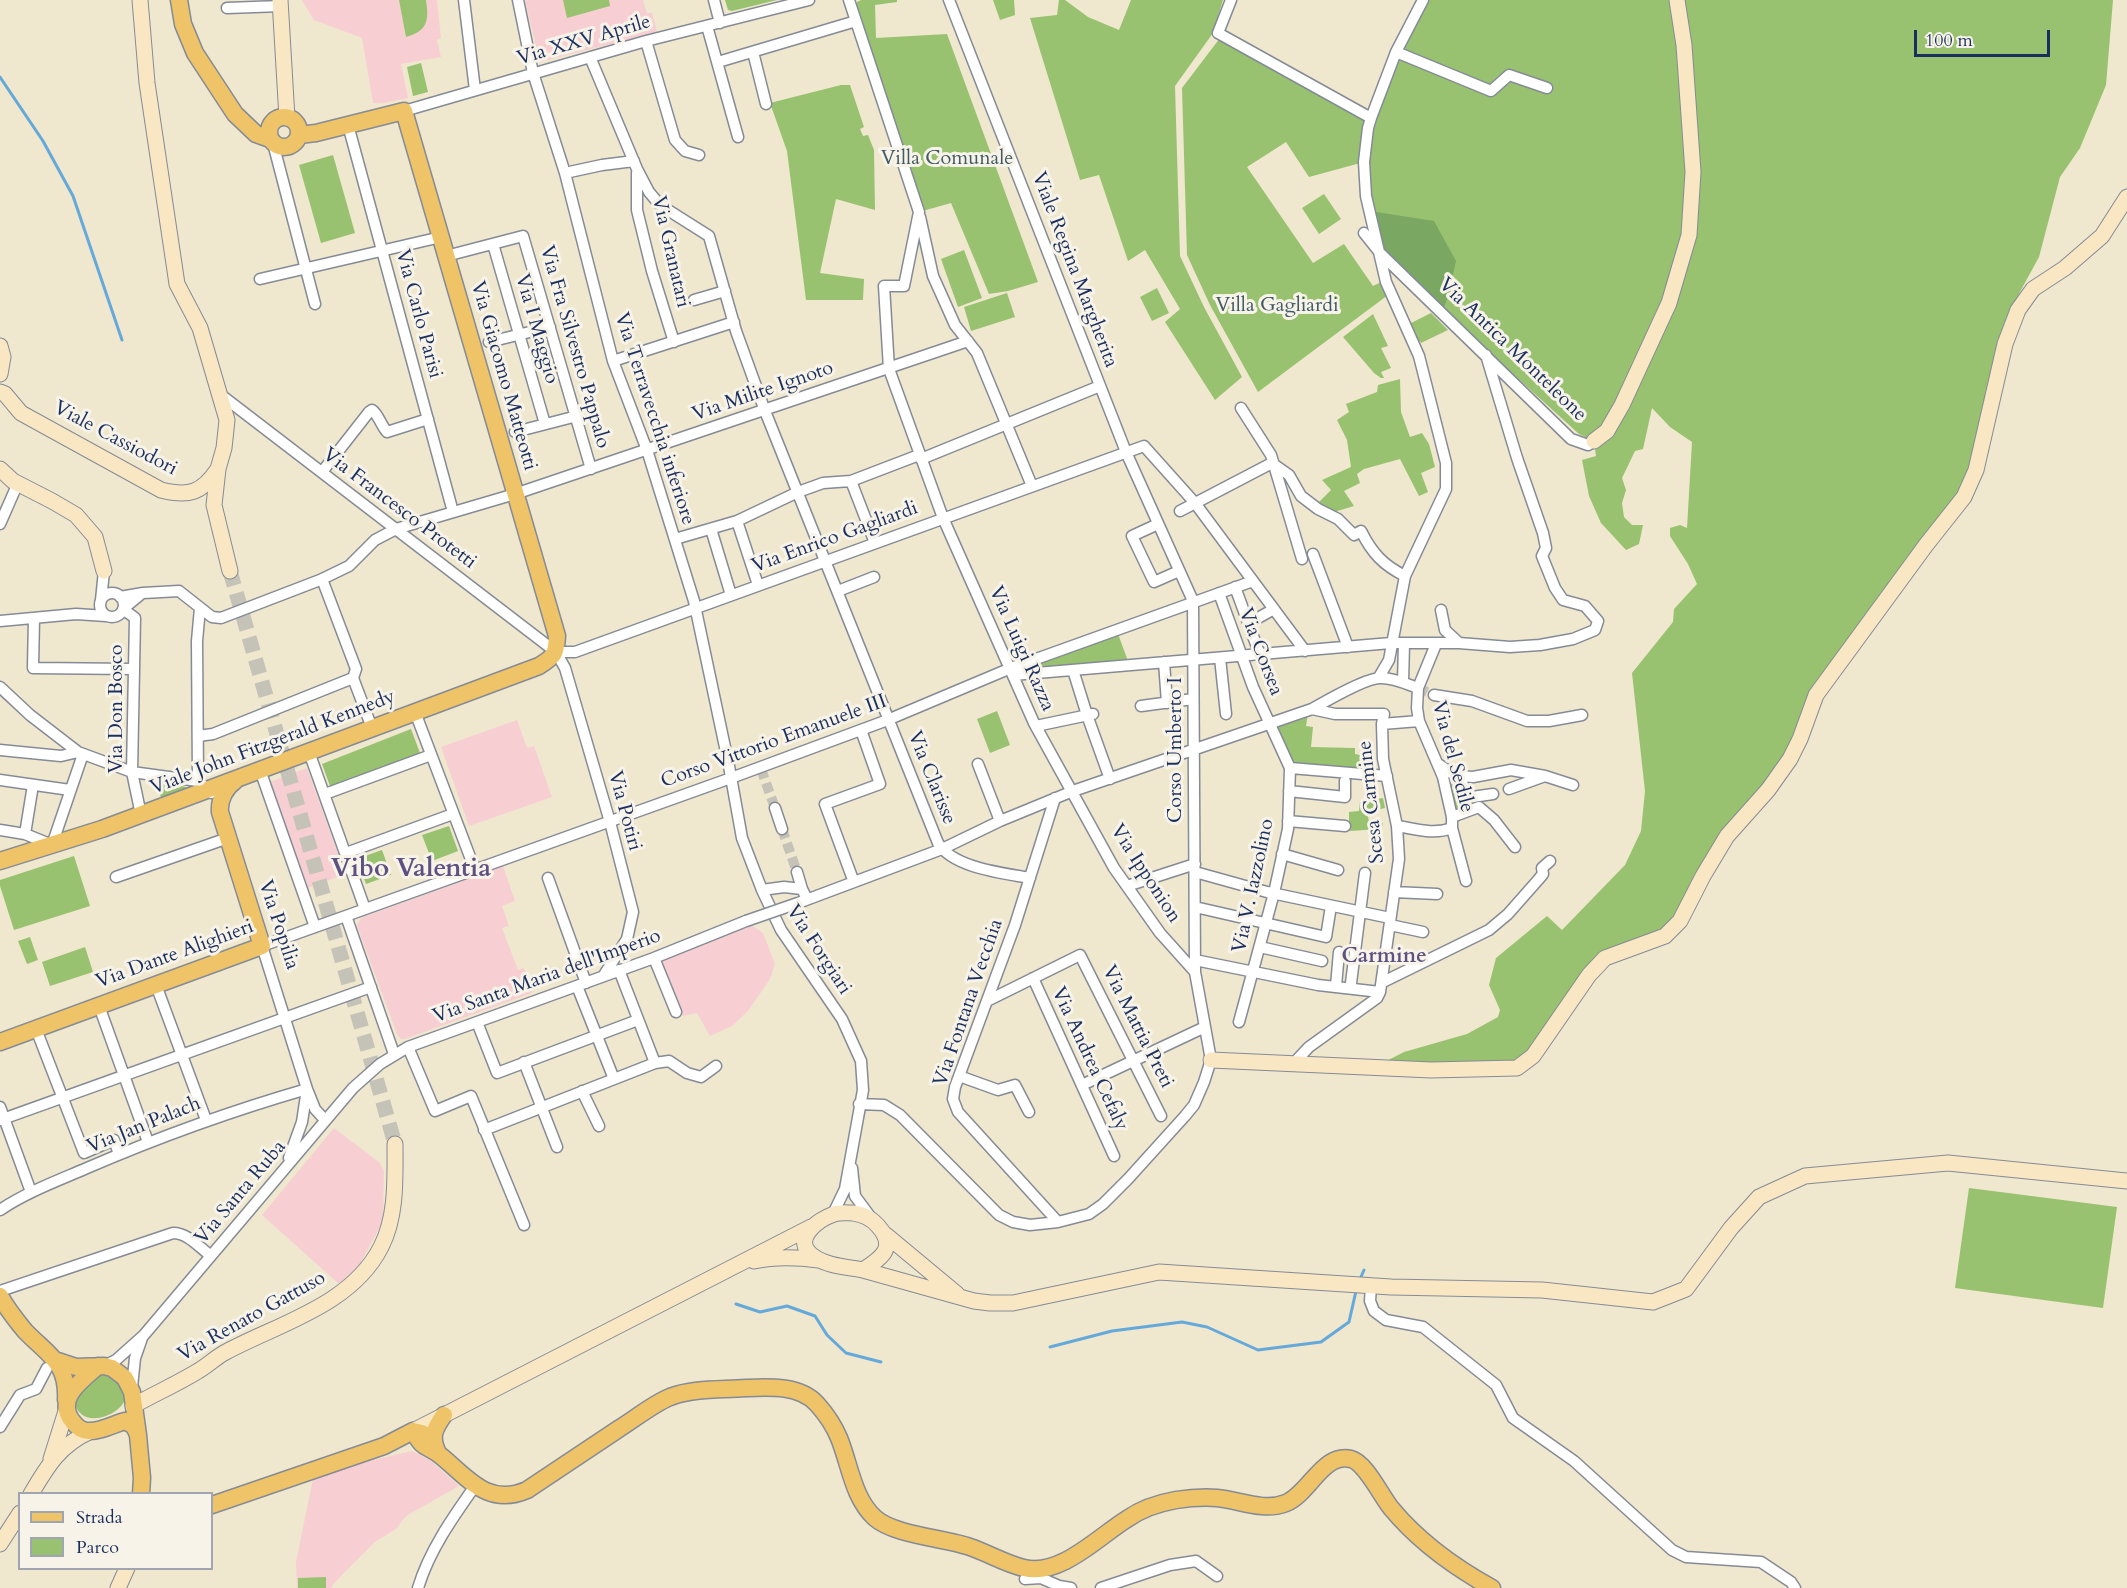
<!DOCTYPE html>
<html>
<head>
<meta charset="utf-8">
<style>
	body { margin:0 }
	#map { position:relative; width:2127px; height:1588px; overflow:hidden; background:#efe7ce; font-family:Cardo,serif }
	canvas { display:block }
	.legend { position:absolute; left:18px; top:1492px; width:195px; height:78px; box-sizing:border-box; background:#f7f3e8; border:2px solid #9fa5b1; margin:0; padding:8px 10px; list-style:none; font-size:18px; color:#1b2f5e }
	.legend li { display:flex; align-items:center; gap:12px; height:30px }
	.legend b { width:30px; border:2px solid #9fa5b1 }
	.scale { position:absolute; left:1914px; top:30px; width:136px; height:27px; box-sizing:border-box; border:3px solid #1b2f5e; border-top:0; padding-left:8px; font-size:18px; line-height:21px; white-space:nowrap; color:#1b2f5e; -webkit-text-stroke:4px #f7f3e8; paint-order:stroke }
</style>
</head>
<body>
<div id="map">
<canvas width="2127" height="1588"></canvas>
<ul class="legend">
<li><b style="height:8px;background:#efc469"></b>Strada</li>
<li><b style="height:16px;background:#98c26f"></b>Parco</li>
</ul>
<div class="scale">100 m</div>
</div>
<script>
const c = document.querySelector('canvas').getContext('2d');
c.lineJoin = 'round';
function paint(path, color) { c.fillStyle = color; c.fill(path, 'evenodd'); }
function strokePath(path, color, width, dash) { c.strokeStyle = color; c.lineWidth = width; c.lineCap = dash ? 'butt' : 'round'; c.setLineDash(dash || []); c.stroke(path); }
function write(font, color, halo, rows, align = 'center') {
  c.font = font + ' Cardo,serif'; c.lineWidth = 6; c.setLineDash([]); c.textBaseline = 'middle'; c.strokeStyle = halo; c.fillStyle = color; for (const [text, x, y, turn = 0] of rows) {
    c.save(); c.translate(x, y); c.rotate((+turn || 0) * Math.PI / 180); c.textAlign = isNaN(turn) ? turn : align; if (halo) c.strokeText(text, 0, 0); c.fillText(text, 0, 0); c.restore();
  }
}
paint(new Path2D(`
	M302,0H437L441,38L437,40L441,57L401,64L408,98L384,103H373L362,38L314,20Z
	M528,0H643L647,13H652L657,32L540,62L525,1Z
	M517,720L527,748L534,746L552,797L469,826L441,747Z
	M307,768L345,874L308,888L270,782Z
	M503,866L515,901L502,906L509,926L502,928L518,970L524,968L532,993L405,1039H401L397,1034L357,926L361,918Z
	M746,921L763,933L775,964L770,979L748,1011L732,1026L710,1036L697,1013L682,1016L658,956Z
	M334,1128L379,1162L384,1171L383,1221L359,1266L339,1284L262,1215Z
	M412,1451L430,1460L459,1486L406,1516L396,1529L375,1542L337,1580L331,1588H297L296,1562L313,1479L356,1464Z`), '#f7cfd3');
paint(new Path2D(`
	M399,0H426C429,20 428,31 406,37Z
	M563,0H609L610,6L567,18Z
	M725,0H777L732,11L728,10Z
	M861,0H897V2L875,5L876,38L947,34L1038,282L1008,291L989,294L951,203L919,212L857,6V2Z
	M993,0H1014L1015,15L1000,20Z
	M1059,0H1065L1088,17L1119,30L1131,0H1223L1213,33L1175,86L1180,256L1204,307L1242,377L1215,400L1165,322L1180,309L1145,250L1128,261L1099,175L1080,180L1030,18L1057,15Z
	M1423,0H2113L2106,85L2080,148L2060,177L2039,257L2009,312L1976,470L1830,677L1800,739L1736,824L1680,921L1610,955L1525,1064L1373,1068L1404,1052L1467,1034L1498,1017L1500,1010L1489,985L1496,958L1547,916L1562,930L1625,865L1641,831L1645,791L1632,673L1673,622L1674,609L1697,584L1688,564L1670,536V528L1680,525L1687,528L1692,442L1670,427L1652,408L1643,449L1635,451L1622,478L1626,490L1622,503L1624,517L1632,525H1643L1639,544L1626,550L1601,523L1589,496L1582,460L1596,456L1594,441L1579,434L1380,253L1364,162L1309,177L1286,142L1247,167L1313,263L1344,244L1373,286L1381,282L1388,295L1258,392L1210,305L1187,255L1182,88L1220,38L1365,120L1396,52Z
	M421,63L428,92L413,96L407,67Z
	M841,85H850L864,127L860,129L863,136L868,135L874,150L875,210L836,199L820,273L864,279L863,300H806L787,151L770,103Z
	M333,155L355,233L321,243L299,165Z
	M1324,194L1341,219L1319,234L1302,208Z
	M964,250L982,298L958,307L941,259Z
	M1157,288L1169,313L1152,321L1140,297Z
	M1007,293L1015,317L971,331L964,307Z
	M1431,313L1448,330L1421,343L1420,341L1416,342L1409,324Z
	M1373,314L1388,346L1381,348L1391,368L1381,372L1384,378H1381L1374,373L1343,337Z
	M1400,379L1401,412L1410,437L1422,433L1429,444L1435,467L1421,473L1428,492L1419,496L1400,459L1364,469L1357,474L1360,483L1344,491L1354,506L1334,512L1317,504L1331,490L1322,480L1351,467L1347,440L1337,420L1349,412L1346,404L1377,392L1378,385Z
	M1118,634L1128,661L1041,668L1040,663Z
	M997,711L1010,745L990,753L977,719Z
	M1308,713L1306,726L1313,727L1311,747L1355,748V754L1360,755L1359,769L1292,763L1274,726Z
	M411,729L420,753L330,786L322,764Z
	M159,780L186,787V790L162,801L158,788Z
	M1447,781L1473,800L1469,804L1453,811Z
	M1383,798L1385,808L1367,812L1369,821L1381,819L1383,825L1381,829L1349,831V812L1359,811L1360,802Z
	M449,826L458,851L432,861L422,835Z
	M382,850L391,875L366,884L357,859Z
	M74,856L90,906L14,930L0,886V880Z
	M30,937L38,960L27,964L18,941Z
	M85,947L93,972L50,986L42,962Z
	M1969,1188L2117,1207L2103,1308L1955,1288Z
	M99,1373L114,1374C117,1380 124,1389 125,1396C127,1413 79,1434 74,1400Z
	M326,1577V1588H298V1578Z`), '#98c26f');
paint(new Path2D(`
	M1370,211L1434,221L1456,261L1448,297L1442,312L1380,253Z`), '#7aa862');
strokePath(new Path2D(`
	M0,77L43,141L73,196L122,340
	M1360,1279L1364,1270
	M736,1304L760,1312L787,1306L815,1316L827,1335L846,1353L881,1362
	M1050,1347L1112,1331L1182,1322L1207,1327L1258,1350L1321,1342L1349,1322L1356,1291`), '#64a9da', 3);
strokePath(new Path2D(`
	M1418,688L1434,695
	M761,769L775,808
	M782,829L797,872`), '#c5c2b8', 10, [10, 5]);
strokePath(new Path2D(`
	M230,571L395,1144`), '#c5c2b8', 15, [15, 8]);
const street = new Path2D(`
	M464,0L475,90
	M518,0L533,73L565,173L613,361L647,450L694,601L729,766L742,838L762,890L781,930L842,1019L861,1061L863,1090L845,1189L832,1216
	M714,0L720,23
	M849,0L919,212L904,286H884L889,369L943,518L1034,723L1114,868L1160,933L1195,972
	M1231,0L1218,33L1371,118
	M227,8L281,6
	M707,26L738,137
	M646,41L675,140L685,151L699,155
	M753,52L766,104
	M1396,52L1491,91L1509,75L1547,88
	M590,57L637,169L649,192L660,205L709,236L736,331L765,411L938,843C953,868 1003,873 1030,878
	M718,62L856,21
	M404,111L646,41L809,0
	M348,125L453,512
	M273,143L315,304
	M565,173L602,165L634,161
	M637,173V210L652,271L674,342
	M920,217L933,276L955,325L977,353L1032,486
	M1364,233L1380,253L1571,439L1588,445L1594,441
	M493,244L545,424
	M446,256L523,236L591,469
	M260,279L441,237
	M694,300L725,291
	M489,342L550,327
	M613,361L734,322
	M221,395L556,652L565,668L610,822L633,912L627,939L604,975
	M1241,408L1271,455L1302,559
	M515,432L577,416
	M921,459L1100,386
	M1272,463L1289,475L1301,496L1318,509L1338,519L1354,535L1361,531C1372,553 1383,565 1405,576
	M322,472L369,412L372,410C378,414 381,425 387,432L428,419
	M851,481L875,543
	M1180,511L1272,463
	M737,521L758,585
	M0,524L18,483
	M1158,524L1132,536L1154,582L1179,571
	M711,529L731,595
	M675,539L737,521L798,492L823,483L851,481L919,455
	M1313,554L1348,647
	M322,579L356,669L353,678L372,728
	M1235,587L1260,655
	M838,591L874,577
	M1219,593L1253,687L1290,768L1288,829L1274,893L1239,1022
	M100 605a12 12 0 1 1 24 0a12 12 0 1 1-24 0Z
	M140,595L123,609L135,618L132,772L141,815
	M120,597L143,593L179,591L212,617L221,618L320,580L349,566L375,540L396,529L515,494L968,341
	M101,600L104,571
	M1441,610L1445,630L1459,643
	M34,618L33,668L134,669
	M0,621L76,614L106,616
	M1249,623L1274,609
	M1436,644L1418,688L1417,708L1419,721L1443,777L1452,817V828L1466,881
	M556,652H575L1144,446L1195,503L1305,651
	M1220,658L1226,714
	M1164,662L1167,703
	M1073,670L1087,715L1110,779
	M1013,675L1391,643H1459L1510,647L1540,645L1573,639L1595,630L1598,621L1585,606L1563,600L1555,588L1542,556L1546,548L1543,533L1517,458L1486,355
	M1379,677L1389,660L1405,576L1446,489V463L1419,356L1386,282L1366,196L1364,162L1368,128L1371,118L1396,52L1423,0
	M1403,682L1404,644
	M0,687L30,715L78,752
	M1434,695L1472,701L1527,721H1549L1582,715
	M1141,706L1193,699
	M415,712L475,870
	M1382,724L1419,721
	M1036,726L1093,714
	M198,736L213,734L353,678
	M0,750L61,756L78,752L132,772L198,781L211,793
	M309,752L365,909
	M978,764L1000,821
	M1438,764L1456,776L1473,777L1511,770L1545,776L1573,785
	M1290,768L1387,776
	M260,770L315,927
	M1456,776L1472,797L1493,794
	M0,780L70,790
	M198,781L197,641L200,608
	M1509,789L1545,776
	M1289,791L1345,797V781
	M325,794L431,755
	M1055,798L1015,925L955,1087L953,1099L958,1112L1058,1222
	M775,808L782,829
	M1452,817L1479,807L1494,820L1515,847
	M1288,821L1345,826
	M1397,826C1416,829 1434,835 1452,828
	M0,830L25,834L52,845L83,754
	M25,834L33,785
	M346,853L453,814
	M1282,854L1338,870
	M797,872L802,889
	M1195,872L1267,892L1390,918
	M116,877L228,838
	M852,877L825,804L880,784L861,730
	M548,878L586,983
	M1127,886L1195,864
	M762,890L784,887L802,889L807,899
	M1394,892L1437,894
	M798,903L942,849L1000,821L1073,791L1312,709C1326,701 1367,677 1381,678C1394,678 1407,684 1418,688
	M1195,907L1326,937L1331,906
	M346,916L394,1054
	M1390,925L1423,932
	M1260,947L1322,961
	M654,958L676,1012
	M1195,960L1318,985L1380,992
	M619,970L655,1063
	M1033,978L1114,1156
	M1383,982L1489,930L1508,914L1538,880L1543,874L1542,868L1550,861
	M1351,983L1365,873
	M156,985L206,1120
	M577,986L614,1079
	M1336,986L1339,952
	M987,1001L1080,955L1161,1116
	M99,1006L148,1142
	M477,1022L497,1073L638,1020
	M36,1029L84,1153L114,1140L119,1154
	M408,1047L435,1111L471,1096L524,1225
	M524,1062L557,1147
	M1294,1063L1309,1047L1377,998L1380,992L1399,859L1397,826L1383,759L1382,724L1384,714H1335L1312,709
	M959,1076L998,1090L1015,1085L1029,1112
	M1082,1085L1205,1027
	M582,1091L599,1126
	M859,1104L884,1105L900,1115L999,1215L1013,1222L1030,1225L1058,1222L1089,1214L1103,1204L1128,1179L1185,1116L1194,1105L1204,1082L1211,1060L1195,972L1193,601L1126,452L949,0
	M0,1107L31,1192
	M0,1120L371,987
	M325,1120L315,1109L307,1089L262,946L731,778L885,721L1011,668L1253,581
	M484,1130L655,1063L669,1061L687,1073L701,1077L716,1066
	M289,1158L302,1122L307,1089
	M852,1168L855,1196L872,1219
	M0,1210C27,1192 57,1181 87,1168C159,1137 231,1111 307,1089
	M1371,1286L1370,1301L1374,1311L1386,1320L1423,1327L1496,1385L1513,1418L1574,1461L1672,1550L1686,1557L1761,1562L1791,1582L1795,1588
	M0,1291L173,1233C188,1233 199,1247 211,1256
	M104,1366L116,1360L144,1335L353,1088L380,1064L408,1047L654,958L746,921
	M132,1387L135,1358L142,1338
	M0,1427L20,1395L36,1389L47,1368
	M1025,1579L1041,1578L1059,1586L1071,1588
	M418,1588C429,1551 453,1517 475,1486
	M1101,1588L1170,1565L1196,1561L1217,1576`);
const secondary = new Path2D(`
	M140,0L147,83L177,284L200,328L227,420L224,448L218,469L214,505L230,571
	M280,0L287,118
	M0,346L3,357L0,374
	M0,392L5,394L21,413L161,490C189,497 202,493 218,469
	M1594,441L1607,431L1622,405L1669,303L1689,235L1693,172L1684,45L1677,0
	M0,469L13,481L52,501L76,515L95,537L104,571
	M1211,1060L1431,1070L1517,1068L1533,1056L1589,975L1605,958L1665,936L1680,921L1703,876L1727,836L1768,790L1790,759L1800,739L1816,695L1926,545L1964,497L1976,470L2005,344L2018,310L2033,289L2065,268L2102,236L2127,197
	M853,1213C864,1215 871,1218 878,1226C897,1247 882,1258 863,1270C848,1267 826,1266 813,1256C791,1240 817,1220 834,1214C840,1212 847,1213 853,1213Z
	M886,1235L957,1294
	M754,1261C776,1256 797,1257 819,1260
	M863,1270L974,1301L990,1303H1013L1159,1272L1391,1287L1542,1290L1653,1302L1686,1289L1731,1228L1759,1197L1805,1176L1948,1163L2127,1181
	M133,1406C154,1394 177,1384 198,1371C207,1366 215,1358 224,1353C277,1324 351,1306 381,1247C397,1216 395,1178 395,1144
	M413,1431L811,1227
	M51,1459L66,1411
	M31,1494C48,1465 60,1445 91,1431
	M0,1544L20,1513
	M118,1588L127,1568`);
const primary = new Path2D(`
	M179,0L183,24L195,53L235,114L256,134L270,139
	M269 132a15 15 0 1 1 30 0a15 15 0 1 1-30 0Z
	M0,861L102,829L539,666C555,656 556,654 557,636L404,111L316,133L299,135
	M0,1042L262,946L220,812C219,800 225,788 235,781
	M0,1296C7,1309 16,1320 25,1331C48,1355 68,1362 66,1400
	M58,1361L76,1367L104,1366L112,1368L125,1378L132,1392L138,1435L142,1478L141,1494
	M98,1366C82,1380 54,1399 73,1422C77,1427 82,1431 88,1431C100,1432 114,1424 125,1421L134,1426L138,1435
	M413,1431C424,1451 426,1444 441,1456C468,1478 488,1507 527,1490C558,1469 589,1449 620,1428C636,1418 653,1404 670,1397C694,1388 720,1390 746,1388C769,1387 800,1385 817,1404C826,1414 834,1426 839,1438C850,1465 853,1498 875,1518C894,1535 944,1538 970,1547C988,1553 1006,1564 1024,1568C1060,1577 1098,1537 1127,1519C1141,1509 1159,1503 1176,1500C1189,1498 1203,1497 1217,1498C1239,1500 1264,1512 1286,1503C1309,1494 1323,1452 1351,1459C1366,1463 1381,1496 1391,1508C1419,1542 1454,1567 1492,1588
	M438,1453C430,1437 434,1429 444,1415
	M212,1505L384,1446L413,1431L422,1433`);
strokePath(street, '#858b96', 13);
strokePath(secondary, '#858b96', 17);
strokePath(primary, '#858b96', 19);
strokePath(street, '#fff', 10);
strokePath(secondary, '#f9e7c3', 15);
strokePath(primary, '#efc469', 16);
const streetBridge = new Path2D(`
	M746,921L798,903`);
strokePath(streetBridge, '#858b96', 13, []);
strokePath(streetBridge, '#fff', 10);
write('20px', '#1b2f5e', '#f7f3e8', [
	["Via XXV Aprile",584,41,-16],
	["Via Granatari",670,252,77],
	["Viale Regina Margherita",1074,270,69],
	["Via Carlo Parisi",418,314,75],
	["Via I Maggio",536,329,74],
	["Via Fra Silvestro Pappalo",574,347,74],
	["Via Antica Monteleone",1512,350,44],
	["Via Giacomo Matteotti",503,376,74],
	["Via Milite Ignoto",763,392,-19],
	["Via Terravecchia inferiore",654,419,72],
	["Viale Cassiodori",115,439,28],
	["Via Francesco Protetti",399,509,37],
	["Via Enrico Gagliardi",835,538,-20],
	["Via Luigi Razza",1021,649,66],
	["Via Corsea",1260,652,69],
	["Via Don Bosco",117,709,-90],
	["Corso Vittorio Emanuele III",774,742,-20],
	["Viale John Fitzgerald Kennedy",273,743,-21],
	["Corso Umberto I",1176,750,-90],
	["Via del Sedile",1452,757,75],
	["Via Clarisse",931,778,68],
	["Scesa Carmine",1372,802,-96],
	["Via Potiri",624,811,75],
	["Via Ipponion",1145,874,57],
	["Via V. Iazzolino",1254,886,-78],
	["Via Popilia",278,925,72],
	["Via Forgiari",818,950,57],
	["Via Dante Alighieri",175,955,-20],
	["Via Santa Maria dell'Imperio",547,977,-20],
	["Via Fontana Vecchia",969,1003,-71],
	["Via Mattia Preti",1137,1027,63],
	["Via Andrea Cefaly",1089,1059,65],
	["Via Jan Palach",144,1126,-22],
	["Via Santa Ruba",241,1193,-50],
	["Via Renato Gattuso",252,1317,-29]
]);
write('20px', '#405b63', '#f7f3e8', [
	["Villa Comunale",947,159],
	["Villa Gagliardi",1277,306]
]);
write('bold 21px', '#5c5180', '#f7f3e8', [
	["Carmine",1384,957]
]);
write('bold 26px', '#5c5180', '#f7f3e8', [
	["Vibo Valentia",411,870]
]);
</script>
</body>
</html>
